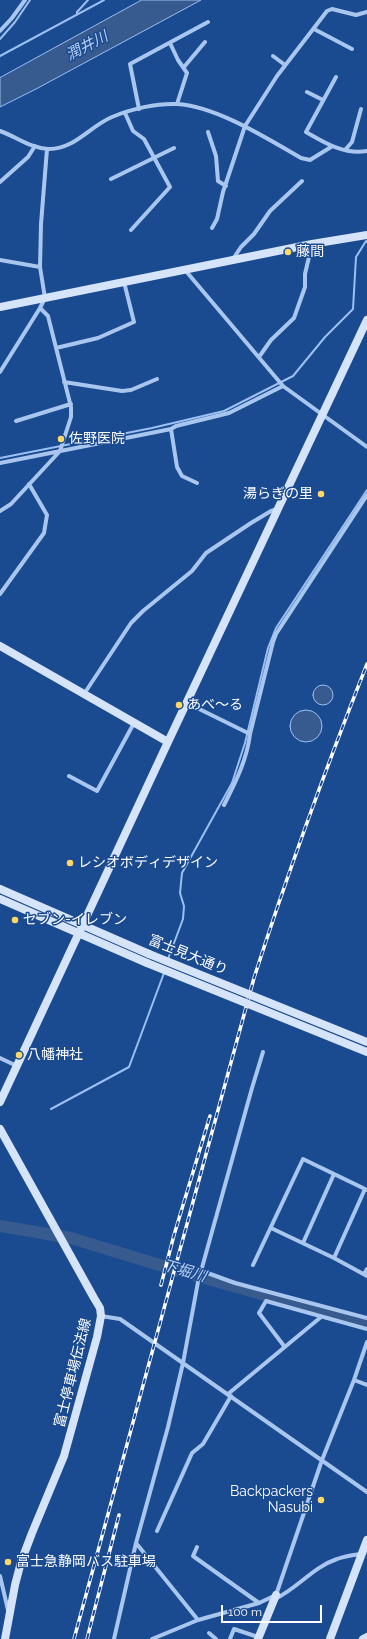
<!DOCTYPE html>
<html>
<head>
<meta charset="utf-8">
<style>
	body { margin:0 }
	#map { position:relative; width:367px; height:1639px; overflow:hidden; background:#1a4a90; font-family:Raleway,sans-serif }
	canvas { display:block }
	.scale { position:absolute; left:221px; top:1605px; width:101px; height:18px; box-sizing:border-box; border:2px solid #fff; border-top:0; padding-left:5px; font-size:12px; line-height:14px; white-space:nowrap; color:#fff; -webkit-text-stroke:3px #1a4a90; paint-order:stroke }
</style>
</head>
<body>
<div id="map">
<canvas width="367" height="1639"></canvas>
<div class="scale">100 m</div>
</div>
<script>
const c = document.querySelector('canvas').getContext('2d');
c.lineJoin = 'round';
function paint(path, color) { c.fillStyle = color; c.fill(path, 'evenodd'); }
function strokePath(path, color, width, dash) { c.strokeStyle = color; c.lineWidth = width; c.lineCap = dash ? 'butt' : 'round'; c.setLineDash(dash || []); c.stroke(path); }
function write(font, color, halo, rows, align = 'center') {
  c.font = font + ' Raleway,"Noto Sans JP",sans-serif'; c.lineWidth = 3; c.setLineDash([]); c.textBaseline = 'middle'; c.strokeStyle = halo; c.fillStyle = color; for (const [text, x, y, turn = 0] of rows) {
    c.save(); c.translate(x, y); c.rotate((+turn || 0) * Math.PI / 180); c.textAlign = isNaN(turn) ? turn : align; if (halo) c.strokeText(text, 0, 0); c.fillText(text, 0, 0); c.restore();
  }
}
const water = new Path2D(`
	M142,0H201L36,89L0,107V78Z
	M313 695a10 10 0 1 1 20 0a10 10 0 1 1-20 0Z
	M290 726a16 16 0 1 1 32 0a16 16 0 1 1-32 0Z`);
paint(water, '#385b8f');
strokePath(water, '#9bc0f1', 1);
strokePath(new Path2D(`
	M77,14V12L88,0
	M0,39L15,22L30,0
	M0,56L104,0
	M0,458L152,428L224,411L293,376L325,337L353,309L356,257L366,241L367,242
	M168,959L183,919L184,906L180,893L182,873L232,783L245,743L268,648L276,628L367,490
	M51,1109L129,1067L164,973`), '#9bc0f1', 2);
strokePath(new Path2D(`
	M0,1226L71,1238L166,1267L367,1324`), '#385b8f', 12);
strokePath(new Path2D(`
	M314,29L352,49
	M0,31L12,18L25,0
	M170,43L178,60L187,73L177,104
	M273,56L285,65
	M184,67L205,42
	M336,77L306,132C325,143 344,155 367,151
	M307,92L323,100
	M139,109L130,64L208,22
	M125,113L133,131L144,139L170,187L131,230
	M0,131C17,137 30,148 48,149C74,150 90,126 112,117C131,109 157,103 177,104C216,106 268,139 301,158L310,160L331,147
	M208,132L216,156L218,181L226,186
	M345,150L352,142L361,109
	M111,179L174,148
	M0,182L28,157L35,146
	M212,228L217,219L223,192L245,126L277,76L327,11L332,9L356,15L367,12
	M233,259L241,247L254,234L270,211L302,181
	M0,260L40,267
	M185,270L283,386L367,447
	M56,348L98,338L134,322L124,282
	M259,357L271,340L294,318L305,287V274L312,244
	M0,372L40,308L45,298L40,267L41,224L47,149
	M64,382L122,391L131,390L157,379
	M16,421L71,404
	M171,429L176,426L229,413L283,386
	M0,463L171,429L177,467L182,476L197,483
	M0,511L11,504L60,451L71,417V407L48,316L40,308
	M0,594L44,533L47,515L29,484
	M84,694L131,623L143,611L192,571L206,553L251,523L271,511L277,509
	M187,703L250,734C247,760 235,783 224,805
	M250,734L273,642L276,634L367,495
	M69,776L97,791L134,723
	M0,1058L17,1066
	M271,1228L334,1258L367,1276
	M303,1243L334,1174
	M334,1258L365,1189
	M253,1265L303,1159L367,1190
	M202,1271L235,1283L367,1318
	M364,1274L367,1269
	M101,1316L120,1319L367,1492
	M284,1346L259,1313L266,1301L367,1329
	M354,1380L367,1385
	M228,1394L321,1317
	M157,1531L192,1453L203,1444L231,1396
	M136,1543L198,1620
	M197,1547L193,1556L259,1603
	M0,1576L8,1610
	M275,1599C298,1588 313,1567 337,1559C345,1556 353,1555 361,1554
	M209,1633L216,1639
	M114,1639L136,1543L168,1427L183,1363L198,1282L252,1088L263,1052
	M152,1639L198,1620L259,1603L276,1595L322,1460L354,1380L367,1342
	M230,1639L234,1629L258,1637`), '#a9c6ef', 4);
strokePath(new Path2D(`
	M0,307L312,244L367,235
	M0,646L168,742
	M0,889L149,954
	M0,899L147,963
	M0,1102L168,742L367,320
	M0,1129L94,1298L100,1308L101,1316L97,1337L64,1456L32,1533L21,1562L15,1585L5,1639
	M258,1639L276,1595
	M330,1639L367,1540
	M363,1639L367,1637`), '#d6e4fa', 8);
const rail = new Path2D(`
	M161,1285L174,1235L210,1116
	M74,1639L254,978C288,872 326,768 367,664
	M87,1639L119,1515`);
strokePath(rail, '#fff', 3.5);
strokePath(rail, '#1a4a90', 2, [6]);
strokePath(new Path2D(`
	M149,954L367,1042
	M147,963L367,1052`), '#d6e4fa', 8);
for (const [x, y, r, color] of [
	[288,252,4,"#ffd866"],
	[61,439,4,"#ffd866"],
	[321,494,4,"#ffd866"],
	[179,705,4,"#ffd866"],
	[70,863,4,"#ffd866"],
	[15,920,4,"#ffd866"],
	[19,1055,4,"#ffd866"],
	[321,1500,4,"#ffd866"],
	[8,1562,4,"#ffd866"]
]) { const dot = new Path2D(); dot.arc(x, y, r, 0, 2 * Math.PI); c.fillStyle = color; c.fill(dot); strokePath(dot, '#1a4a90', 1.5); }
write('14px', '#fff', '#1a4a90', [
	["藤間",296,252],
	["佐野医院",69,439],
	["湯らぎの里",313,494,"right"],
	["あべ〜る",187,705],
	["レシオボディデザイン",78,863],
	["セブン-イレブン",23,920],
	["八幡神社",27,1055],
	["Backpackers",313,1492,"right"],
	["Nasubi",313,1508,"right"],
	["富士急静岡バス駐車場",16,1562]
], 'left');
write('14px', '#fff', '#1a4a90', [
	["富士見大通り",188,955,22],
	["富士停車場伝法線",73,1373,-76]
]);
write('italic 15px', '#b5d0f6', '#1a4a90', [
	["潤井川",87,46,-28],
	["下堀川",184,1271,16]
]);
</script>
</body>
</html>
